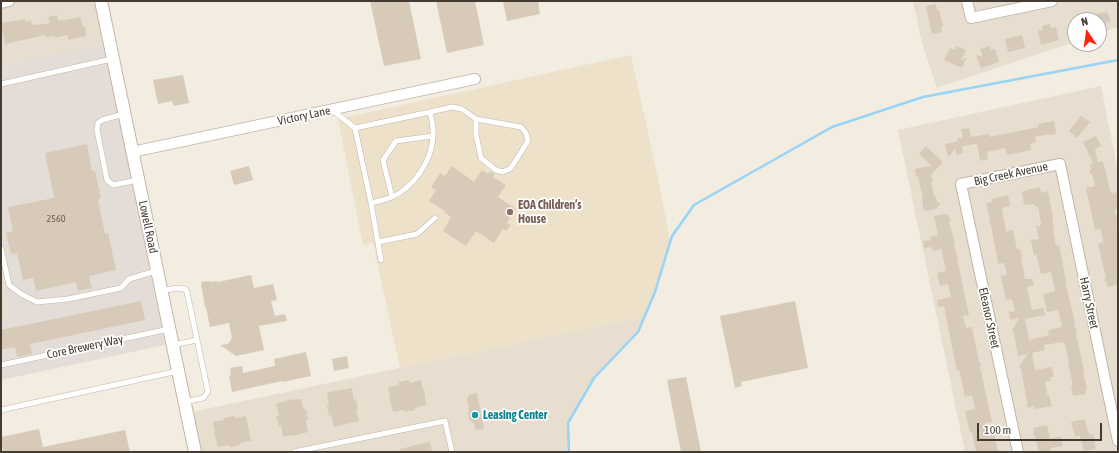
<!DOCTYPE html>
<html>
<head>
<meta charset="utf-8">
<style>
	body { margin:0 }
	#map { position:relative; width:1119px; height:453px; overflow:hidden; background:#f2ece1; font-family:"Asap Condensed",sans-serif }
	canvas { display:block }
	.frame { position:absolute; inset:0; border:2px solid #443c32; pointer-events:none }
	.north { position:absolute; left:1067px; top:12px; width:40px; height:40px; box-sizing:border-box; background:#fff; border:1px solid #b4b1ad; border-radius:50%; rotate:347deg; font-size:11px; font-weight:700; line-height:16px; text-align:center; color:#443c32 }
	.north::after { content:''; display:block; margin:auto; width:14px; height:18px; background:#ff230b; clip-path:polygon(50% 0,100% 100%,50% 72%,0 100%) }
	.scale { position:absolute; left:977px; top:423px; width:125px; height:18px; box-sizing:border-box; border:2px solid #443c32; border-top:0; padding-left:5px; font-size:12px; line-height:14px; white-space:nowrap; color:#443c32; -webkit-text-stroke:3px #fff; paint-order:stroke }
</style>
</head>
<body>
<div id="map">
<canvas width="1119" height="453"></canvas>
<div class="frame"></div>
<div class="north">N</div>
<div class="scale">100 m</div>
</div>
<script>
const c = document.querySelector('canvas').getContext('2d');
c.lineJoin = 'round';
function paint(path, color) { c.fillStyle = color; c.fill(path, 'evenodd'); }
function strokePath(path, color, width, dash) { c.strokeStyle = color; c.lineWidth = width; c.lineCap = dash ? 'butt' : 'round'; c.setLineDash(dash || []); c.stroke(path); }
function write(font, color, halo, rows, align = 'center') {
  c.font = font + ' "Asap Condensed",sans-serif'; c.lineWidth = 3.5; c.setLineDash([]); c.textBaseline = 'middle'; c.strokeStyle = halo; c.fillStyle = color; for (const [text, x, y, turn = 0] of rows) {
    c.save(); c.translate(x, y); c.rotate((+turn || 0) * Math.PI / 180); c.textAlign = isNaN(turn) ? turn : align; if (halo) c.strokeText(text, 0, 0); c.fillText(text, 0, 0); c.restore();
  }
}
paint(new Path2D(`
	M1,1H94L104,44L1,66Z
	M913,1H1118V27L1099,34V20H1075V42L937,88L922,43Z
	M1101,86L1118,172V452H965L898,130Z
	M1,274L11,319L1,321Z
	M645,316L638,332L594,378L568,423L569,452H195L187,413Z`), '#e7decf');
paint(new Path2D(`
	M104,44L165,345L1,380V321L10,318L1,274V66Z`), '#e4ddd7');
paint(new Path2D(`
	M631,55L659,183L670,241L655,292L645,316L400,368L373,243L363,245L338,119Z`), '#ede1c9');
strokePath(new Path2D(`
	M569,452L568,423L594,378L638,332L655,292L672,236L694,205L832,127L923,97L1118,60`), '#97d4f6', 2.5);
paint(new Path2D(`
	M370,1H409L421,59L384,66Z
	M436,1H475L484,45L447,53Z
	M503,1H538L540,14L507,21Z
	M936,4L937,9L938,10H939L943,26L941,27L942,32L932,34L926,6Z
	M1102,12L1103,13L1107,12L1111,21L1099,25V20H1084Z
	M57,15L58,21L80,17L83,27H85L86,36L68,40V35L55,38V36L46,37L45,35L5,44L1,23L25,19L26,22L31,20L32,25L37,24V25L50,23L48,17Z
	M1050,24L1051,28L1056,27L1059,40L1041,45L1038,31L1043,30L1042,26Z
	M1022,35L1025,48L1008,52L1005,39Z
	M956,46L966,50L961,60L967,58L962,68L944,60L950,48L955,50Z
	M989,46L991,50L995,49L999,62L981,68L976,55L983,57L980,49Z
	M183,75L189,103L174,106L172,101L158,104L153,80Z
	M1081,116L1090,122L1077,138L1069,131Z
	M1054,121L1056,134L1050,135L1049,134L1035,137L1036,142L1030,144L1031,150L1007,155L1005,148L987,152L988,159L980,161L977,144L962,146L963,153L957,155L955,149L948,157L945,144L956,142L960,136L961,139L963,138L961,129L969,128L971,137L989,134L990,137L1039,127L1038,124Z
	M1096,136L1101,146L1095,149L1098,162L1103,161L1111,193L1118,192V209L1115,210L1118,225V228H1116L1118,238V285L1108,287L1107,282L1104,280L1106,278L1098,244L1103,242L1101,229L1095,230L1086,188L1095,186L1092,174L1089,172L1091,169L1090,164L1093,163L1083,142Z
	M87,144L92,171H95L101,198L98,199L105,234L108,233L116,270L89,276L92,288L78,291L76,282L36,291L33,278L23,280L17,253L11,254L6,233L13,231L8,207L54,198L45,153Z
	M926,146L943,162L931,175L933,181H931L934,196H936L937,202L941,203L936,209L924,211L922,199L923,198L918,177H916L915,169L932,166L919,154Z
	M249,166L253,180L234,185L230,171Z
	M452,166L474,182L482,170L488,174L490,171L495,174L493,177L506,185L498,197L516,209L507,223L511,225L506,231L503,229L494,243L476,231L466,246L443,231L451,217L444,212L445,211L429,201L436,190L431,187L440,173L445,176Z
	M1040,187L1041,193L1048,191L1053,218H1052L1054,228H1053L1056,246L1059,245L1066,281L1065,282L1075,322H1074L1077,334L1076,335L1081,356L1084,371H1083L1087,389H1085L1086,394L1073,396L1071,386L1073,385L1068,363H1069L1065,344H1064L1063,342L1044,345L1045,350L1032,353L1035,370L1052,367L1054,377H1050L1051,381L1045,382L1047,395H1049L1052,406L1035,409L1034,406L1028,408L1021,368L1019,367L1028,354L1018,356L1014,333L1012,331L1019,318L1010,320L1009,312L1015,311L1012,299L1006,300L1001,276L1007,275L1004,263L998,264L991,225L989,224L990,221L988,211L986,203L992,202L991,199L1008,195L1010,206L1002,208L1006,232L1013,230L1017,249H1020L1022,257L1021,258L1025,279H1032L1034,285L1027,287L1032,310L1044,308L1045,315L1025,319L1029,340L1049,335L1048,330L1062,327L1058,310L1047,312L1043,294L1055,291L1051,272L1041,274L1036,254L1034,255L1031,240L1039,239L1036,226H1040V224H1041L1038,206L1035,207L1034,204L1024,205L1022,192L1026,191V190Z
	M947,214L949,218L951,220L949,222L955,243H954L956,254L958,256L957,259L969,315L963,316L966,328L972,327L979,362L981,364L980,367L992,422L986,423L989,436L994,434L998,452H976L972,432H970L965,411L975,409L972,395L965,397L959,369L957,370L953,352L944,306L938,307L937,300L951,297L948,284L940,286L937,273L946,271L941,249L933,251L932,247L924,248L923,241L931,240L930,237L938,235L934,216Z
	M251,275L254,288L273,284L277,300L271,301L275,316L285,314L287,321L259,326L264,350L236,356L220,345L228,344L232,338L229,323L210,327L206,307H205L201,284H202L201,282L209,281V282L217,281L218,282Z
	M141,301L145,320L30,344L32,354L17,357L15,347L1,350V330Z
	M795,301L808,368L741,382L742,386L735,388L720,316Z
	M306,352L311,376L282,382V381L232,392L229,376L231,375L230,368L242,366L243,373L275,366L274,359Z
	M347,356L349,368L334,371L332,359Z
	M686,377L701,452H681L667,380Z
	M409,380L410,383L421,380L423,390L424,389L426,405L415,408V410L405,412L404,410L393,412L389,396H390L388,387L399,385V382Z
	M352,388L354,400L356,399L358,409L356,410L359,421L334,427L331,415L329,416L327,405H329L327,393L343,389V390Z
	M477,393L484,429L476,430L474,423H472L471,420H469L468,411H469L467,398L469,397L468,395Z
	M292,399V400L301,399L304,410L306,409L308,420H306L308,432L292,436V435L283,437L281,425L279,426L276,416L279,415L276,404Z
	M234,416L235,418L246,416L251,441L240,443V445L230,447L229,445L218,447L214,432H215L213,422L224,420V418Z
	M1085,419L1089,435L1093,434L1096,449L1084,451L1080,436L1075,437L1071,422Z
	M1047,425L1050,439L1061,436L1063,446L1051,448V452H1039L1035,437L1033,435L1034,432L1033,428Z
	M39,429L43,447L125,430L130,452H3L1,437Z
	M430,442L432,452H400L399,449L414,446V445Z`), '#d8cab9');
const service = new Path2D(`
	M1,84L112,59
	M332,110L355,128L371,203C378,201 385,200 392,197C414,187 432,161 433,136C434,128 432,120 430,112L355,128
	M430,112L452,107L462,109L476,119L521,127L526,133L528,141L511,168L503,172L496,170L481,158L476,134V119
	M124,114L102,120L98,123L97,130L107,180L113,185L138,180
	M392,197L383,160L396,141L433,136
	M371,203L381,260
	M378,242L417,234L435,218
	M1,248L9,285L21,294L37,302L68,299L121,288L129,279L156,271
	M161,291L176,288L185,289L187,292L208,392L203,398L185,402
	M173,345L197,340
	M1,365L169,329
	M1,410L178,371
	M294,452L445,421L452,452`);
const minor = new Path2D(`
	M967,1L971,18L1052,1
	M1,3L9,1
	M132,152L475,79
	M1018,452L961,184L1060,164L1118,441`);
const tertiary = new Path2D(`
	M101,1L195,452`);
strokePath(service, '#c1b6a6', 6);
strokePath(minor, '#c1b6a6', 12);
strokePath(tertiary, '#c1b6a6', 14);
strokePath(service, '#fff', 5);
strokePath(minor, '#fff', 10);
strokePath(tertiary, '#fff', 12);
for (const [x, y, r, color] of [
	[510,212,4,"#8d6e63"],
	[475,415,4,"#0f9aa8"]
]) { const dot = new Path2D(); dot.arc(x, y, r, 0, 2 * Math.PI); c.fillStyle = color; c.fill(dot); strokePath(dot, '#fff', 1.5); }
write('10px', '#696054', null, [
	["2560",56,219]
]);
write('12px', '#443c32', '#fff', [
	["Victory Lane",304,116,-12],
	["Big Creek Avenue",1011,174,-12],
	["Lowell Road",148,227,78],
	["Harry Street",1089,303,78],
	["Eleanor Street",989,318,78],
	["Core Brewery Way",85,347,-12]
]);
write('bold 12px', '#785e54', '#fff', [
	["EOA Children’s",518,205],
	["House",518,219]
], 'left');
write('bold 12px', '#0d838f', '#fff', [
	["Leasing Center",483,415]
], 'left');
</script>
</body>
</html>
